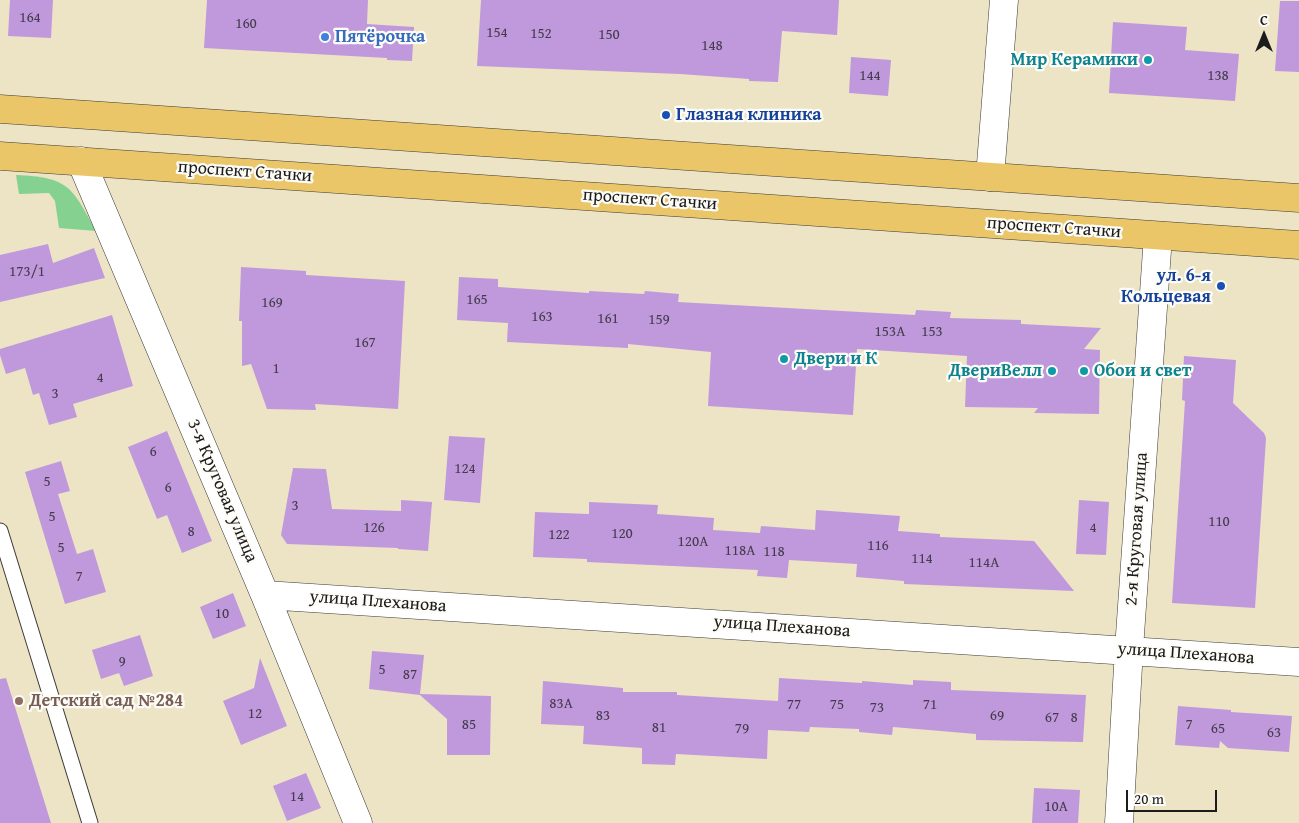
<!DOCTYPE html>
<html>
<head>
<meta charset="utf-8">
<style>
	body { margin:0 }
	#map { position:relative; width:1299px; height:823px; overflow:hidden; background:#ede4c6; font-family:"Gentium Book Plus",serif }
	canvas { display:block }
	.north { position:absolute; left:1239px; top:10px; width:50px; height:50px; -webkit-text-stroke:4px #fdfcf7; paint-order:stroke; rotate:0deg; font-size:14px; font-weight:700; line-height:20px; text-align:center; color:#1c1c1c }
	.north::after { content:''; display:block; margin:auto; width:18px; height:22px; background:#1c1c1c; clip-path:polygon(50% 0,100% 100%,50% 72%,0 100%) }
	.scale { position:absolute; left:1126px; top:790px; width:91px; height:22px; box-sizing:border-box; border:2px solid #1c1c1c; border-top:0; padding-left:6px; font-size:15px; line-height:18px; white-space:nowrap; color:#1c1c1c; -webkit-text-stroke:4px #fdfcf7; paint-order:stroke }
</style>
</head>
<body>
<div id="map">
<canvas width="1299" height="823"></canvas>
<div class="north">С</div>
<div class="scale">20 m</div>
</div>
<script>
const c = document.querySelector('canvas').getContext('2d');
c.lineJoin = 'round';
function paint(path, color) { c.fillStyle = color; c.fill(path, 'evenodd'); }
function strokePath(path, color, width, dash) { c.strokeStyle = color; c.lineWidth = width; c.lineCap = dash ? 'butt' : 'round'; c.setLineDash(dash || []); c.stroke(path); }
function write(font, color, halo, rows, align = 'center') {
  c.font = font + ' "Gentium Book Plus",serif'; c.lineWidth = 4.5; c.setLineDash([]); c.textBaseline = 'middle'; c.strokeStyle = halo; c.fillStyle = color; for (const [text, x, y, turn = 0] of rows) {
    c.save(); c.translate(x, y); c.rotate((+turn || 0) * Math.PI / 180); c.textAlign = isNaN(turn) ? turn : align; if (halo) c.strokeText(text, 0, 0); c.fillText(text, 0, 0); c.restore();
  }
}
paint(new Path2D(`
	M16,175C69,177 72,187 96,231L59,228L55,201L49,193L19,194Z`), '#85d18f');
paint(new Path2D(`
	M10,0H53L51,38L8,36Z
	M207,0H368L367,24L414,27L412,61L387,60V58L204,48Z
	M481,0H839L837,35L782,31L778,82L749,81V79L680,74L477,66Z
	M1280,1H1299V72L1275,71Z
	M1113,22L1187,27L1185,50L1239,54L1235,101L1109,93Z
	M851,57L891,60L888,96L849,93Z
	M48,244L53,263L94,248L105,278L0,302V255Z
	M241,267L306,271V275L405,281L398,409L315,404L316,410L267,409L251,364L242,366V321H239Z
	M459,277L498,279V287L589,293V291L644,294L645,291L679,294L678,302L915,315L916,310L951,312L950,318L1021,320V324L1101,328L1084,349L1100,350L1099,414L1034,413L1038,408L965,407L967,356L857,349L853,415L708,406L711,352L628,344V348L507,342L508,323L457,320Z
	M112,315L133,386L73,404L77,417L49,425L39,393L33,395L25,368L6,374L0,355V349Z
	M1184,356L1236,360L1233,403L1264,433L1266,438L1255,608L1172,603L1185,401L1182,400Z
	M167,431L212,541L182,553L167,515L157,519L128,447Z
	M449,436L485,438L480,503L444,500Z
	M61,461L70,491L58,494L77,554L93,549L106,592L65,604L25,472Z
	M293,468L326,469L332,509L401,511V500L432,502L428,551L398,549V548L287,544L281,535Z
	M1079,500L1109,502L1106,555L1076,554Z
	M589,502L658,505L657,514L714,518L713,530L760,533L761,526L815,530L816,510L900,516L898,531L940,534V537L1034,541L1074,591L904,584V581L856,577L857,564L789,560L787,578L757,576L758,570L587,562V559L533,557L535,512L589,514Z
	M233,593L246,626L213,639L200,607Z
	M140,635L153,676L124,686L119,673L101,679L92,650Z
	M372,651L424,655L420,694L491,696L490,755H447V719L420,695L369,689Z
	M260,658L287,726L241,745L223,701L254,688Z
	M6,678L51,823H0V679Z
	M779,678L862,683V681L913,685V680L951,682V690L1086,695L1083,742L976,740V734L893,727L892,735L859,732V729L810,727L809,732L768,730L767,759L676,754L675,765L642,764V748L583,744L584,726L541,724L543,681L623,688V692H677V695L778,701Z
	M1178,706L1231,710V712L1292,716L1289,752L1228,748L1220,741L1219,748L1175,745Z
	M306,773L321,808L287,821L273,786Z
	M1034,788L1080,790L1078,823H1032Z`), '#bf99dc');
const lane = new Path2D(`
	M0,531L90,823`);
const street = new Path2D(`
	M81,161L265,595L358,823
	M990,177L1004,0
	M265,595L1299,662
	M1119,823L1129,649L1158,236`);
const primary = new Path2D(`
	M0,109L1299,198
	M0,156L1299,245`);
strokePath(lane, '#3b3a36', 17);
strokePath(street, '#3b3a36', 29);
strokePath(primary, '#3b3a36', 29);
strokePath(lane, '#fff', 15);
strokePath(street, '#fff', 28);
strokePath(primary, '#ebc669', 28);
for (const [x, y, r, color] of [
	[325,37,5,"#3f7fe0"],
	[1148,60,5,"#0f9aa8"],
	[666,115,5,"#1a4fb4"],
	[1221,286,5,"#1a4fb4"],
	[784,359,5,"#0f9aa8"],
	[1052,371,5,"#0f9aa8"],
	[1084,371,5,"#0f9aa8"],
	[19,701,5,"#8d6e63"]
]) { const dot = new Path2D(); dot.arc(x, y, r, 0, 2 * Math.PI); c.fillStyle = color; c.fill(dot); strokePath(dot, '#fdfcf7', 2); }
write('15px', '#453b4c', null, [
	["164",30,18],
	["160",246,24],
	["154",497,33],
	["152",541,34],
	["150",609,35],
	["148",712,46],
	["144",870,76],
	["138",1218,76],
	["173/1",27,272],
	["165",477,300],
	["169",272,303],
	["163",542,317],
	["161",608,319],
	["159",659,320],
	["153А",890,332],
	["153",932,332],
	["167",365,343],
	["1",276,369],
	["4",100,378],
	["3",55,394],
	["6",153,452],
	["124",465,469],
	["5",47,482],
	["6",168,488],
	["3",295,506],
	["5",52,517],
	["110",1219,522],
	["126",374,528],
	["4",1093,528],
	["8",191,532],
	["120",622,534],
	["122",559,535],
	["120А",693,542],
	["116",878,546],
	["5",61,548],
	["118А",740,551],
	["118",774,552],
	["114",922,559],
	["114А",984,563],
	["7",79,577],
	["10",222,614],
	["9",122,662],
	["5",382,670],
	["87",410,675],
	["83А",561,704],
	["77",794,705],
	["75",837,705],
	["71",930,705],
	["73",877,708],
	["12",255,714],
	["83",603,716],
	["69",997,716],
	["67",1052,718],
	["8",1074,718],
	["85",469,725],
	["7",1189,725],
	["81",659,728],
	["79",742,729],
	["65",1218,729],
	["63",1274,733],
	["14",297,797],
	["10А",1056,807]
]);
write('bold 18px', '#366cbe', '#fdfcf7', [
	["Пятёрочка",335,37]
], 'left');
write('bold 18px', '#0d838f', '#fdfcf7', [
	["Мир Керамики",1138,60],
	["Двери и К",794,359,"left"],
	["ДвериВелл",1042,371],
	["Обои и свет",1094,371,"left"]
], 'right');
write('bold 18px', '#164399', '#fdfcf7', [
	["Глазная клиника",676,115],
	["ул. 6-я",1211,276,"right"],
	["Кольцевая",1211,297,"right"]
], 'left');
write('18px', '#1c1c1c', '#fdfcf7', [
	["проспект Стачки",245,172,4],
	["проспект Стачки",650,200,4],
	["проспект Стачки",1054,228,4],
	["3-я Круговая улица",222,491,67],
	["2-я Круговая улица",1137,529,-86],
	["улица Плеханова",378,602,4],
	["улица Плеханова",782,627,4],
	["улица Плеханова",1186,654,4]
]);
write('bold 18px', '#785e54', '#fdfcf7', [
	["Детский сад №284",29,701]
], 'left');
</script>
</body>
</html>
